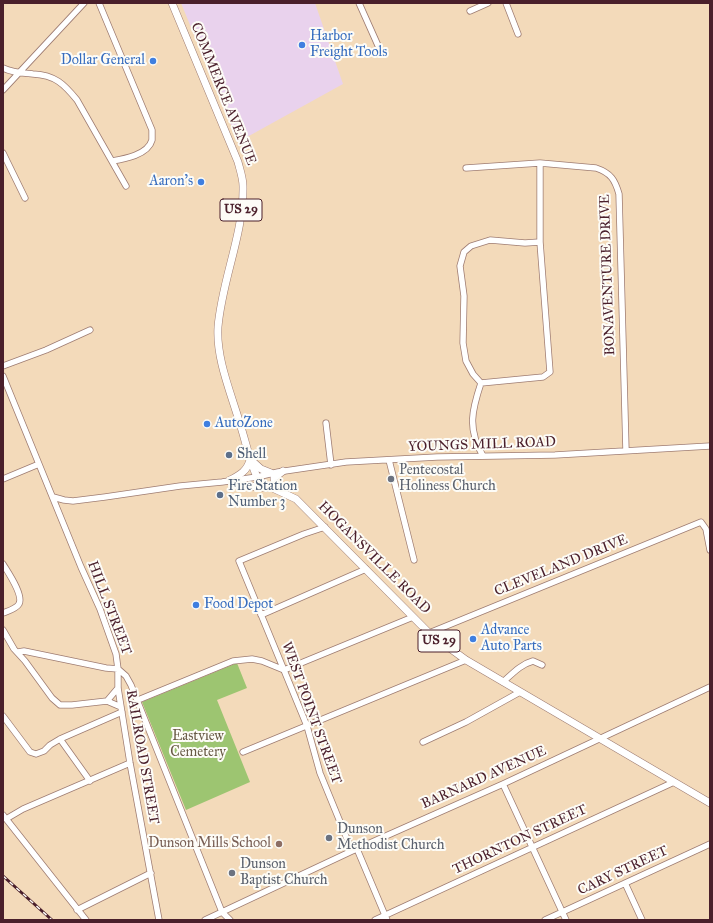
<!DOCTYPE html>
<html>
<head>
<meta charset="utf-8">
<style>
	body { margin:0 }
	#map { position:relative; width:713px; height:923px; overflow:hidden; background:#f3daba; font-family:"IM FELL Great Primer",serif }
	canvas { display:block }
	.frame { position:absolute; inset:0; border:4px solid #4a1f2b; pointer-events:none }
</style>
</head>
<body>
<div id="map">
<canvas width="713" height="923"></canvas>
<div class="frame"></div>
</div>
<script>
const c = document.querySelector('canvas').getContext('2d');
c.lineJoin = 'round';
function paint(path, color) { c.fillStyle = color; c.fill(path, 'evenodd'); }
function strokePath(path, color, width, dash) { c.strokeStyle = color; c.lineWidth = width; c.lineCap = dash ? 'butt' : 'round'; c.setLineDash(dash || []); c.stroke(path); }
function write(font, color, halo, rows, align = 'center') {
  c.font = font + ' "IM FELL Great Primer",serif'; c.lineWidth = 4; c.setLineDash([]); c.textBaseline = 'middle'; c.strokeStyle = halo; c.fillStyle = color; for (const [text, x, y, turn = 0] of rows) {
    c.save(); c.translate(x, y); c.rotate((+turn || 0) * Math.PI / 180); c.textAlign = isNaN(turn) ? turn : align; if (halo) c.strokeText(text, 0, 0); c.fillText(text, 0, 0); c.restore();
  }
}
paint(new Path2D(`
	M181,3H315L343,84L238,142Z`), '#e9d2ed');
paint(new Path2D(`
	M237,663L247,688L217,700L250,782L186,810L142,702Z`), '#9dc571');
const minor = new Path2D(`
	M99,3L152,130C152,134 152,137 152,140C148,155 124,159 112,161
	M359,3L380,50
	M506,3L518,34
	M470,11L488,3
	M3,68C13,73 22,73 33,74C55,75 64,84 77,100L126,186
	M3,90L84,3
	M3,153L25,198
	M466,168L540,163L596,168C611,173 615,180 619,194L626,451
	M3,366L46,350L90,330
	M3,376L81,567L100,609L116,654L118,669V688L130,763L159,920
	M481,383L543,377L550,372L540,242V163
	M326,423L331,465
	M483,456C467,429 472,410 481,383L473,374L466,361L463,343L464,296L460,266L464,252L471,246L490,240L525,243L540,242
	M389,460L414,560
	M3,479L39,464
	M53,497L64,500L73,501L105,497L180,486L222,482L257,477L278,472L346,462L437,457L555,455L710,446
	M325,527L304,534L239,561L307,726L320,773L352,851
	M3,564C7,571 24,595 19,604C16,609 8,611 3,613
	M261,615L366,569
	M3,630L14,649L25,661L52,698L60,705H72L107,701L118,688
	M429,633L701,522L706,529L710,550
	M18,652L24,651L106,668L118,669
	M118,669L126,676L131,685L222,912L230,920
	M503,682C512,674 521,664 533,661L542,665
	M138,700L233,661L252,659L262,661L284,670L413,617
	M107,701L121,707
	M3,716L30,752L36,754L44,751L50,745L60,739L122,712
	M60,739L90,781
	M423,742L466,722L520,692
	M243,752L466,660
	M503,784L566,920
	M3,815L86,920
	M6,819L23,809L130,763
	M357,849L387,920
	M625,883L642,920
	M77,910L151,873
	M205,920L352,851L503,784L710,687
	M375,920L674,782
	M545,920L710,844`);
const major = new Path2D(`
	M172,3L238,162C240,170 243,178 243,186C244,234 222,279 218,327C216,359 231,393 240,424C246,442 249,460 257,477L260,481L266,485L296,499L429,633L466,660L710,803
	M251,460L261,469L271,473
	M230,480L248,486L269,488
	M230,480C240,475 247,471 250,460
	M277,490L275,486L274,478L283,471`);
strokePath(minor, '#9e7c72', 7);
strokePath(major, '#9e7c72', 8);
strokePath(minor, '#fff', 5.5);
strokePath(major, '#fff', 7);
const rail = new Path2D(`
	M3,876L52,920`);
strokePath(rail, '#4a1f2b', 3);
strokePath(rail, '#fdfcf7', 1.5, [4.5]);
for (const [x, y, r, color] of [
	[302,45,4,"#3f7fe0"],
	[153,61,4,"#3f7fe0"],
	[201,182,4,"#3f7fe0"],
	[207,424,4,"#3f7fe0"],
	[229,455,4,"#5c6f8a"],
	[391,479,4,"#6b7280"],
	[220,495,4,"#5c6f8a"],
	[196,605,4,"#3f7fe0"],
	[473,639,4,"#3f7fe0"],
	[329,838,4,"#6b7280"],
	[279,844,4,"#8d6e63"],
	[232,873,4,"#6b7280"]
]) { const dot = new Path2D(); dot.arc(x, y, r, 0, 2 * Math.PI); c.fillStyle = color; c.fill(dot); strokePath(dot, '#fdfcf7', 1.5); }
for (const [x, y, w] of [
	[241,210,42],
	[439,641,42]
]) { const box = new Path2D(); box.roundRect(x - w / 2, y - 11, w, 22, 3); c.fillStyle = '#fdfcf7'; c.fill(box); strokePath(box, '#4a1f2b', 1); }
write('bold 13px', '#4a1f2b', null, [
	["US 29",241,210],
	["US 29",439,641]
]);
write('14px', '#366cbe', '#fdfcf7', [
	["Harbor",310,37],
	["Freight Tools",310,53],
	["Dollar General",145,61,"right"],
	["Aaron's",193,182,"right"],
	["AutoZone",215,424],
	["Food Depot",204,605],
	["Advance",481,631],
	["Auto Parts",481,647]
], 'left');
write('14px', '#4a1f2b', '#fdfcf7', [
	["COMMERCE AVENUE",223,94,68],
	["BONAVENTURE DRIVE",608,275,-92],
	["YOUNGS MILL ROAD",482,445,-2],
	["HOGANSVILLE ROAD",374,558,45],
	["CLEVELAND DRIVE",561,566,-22],
	["HILL STREET",109,608,69],
	["WEST POINT STREET",311,713,70],
	["RAILROAD STREET",142,757,80],
	["BARNARD AVENUE",484,778,-24],
	["THORNTON STREET",520,840,-25],
	["CARY STREET",623,871,-25]
]);
write('14px', '#4e5e75', '#fdfcf7', [
	["Shell",237,455],
	["Fire Station",228,487],
	["Number 3",228,503]
], 'left');
write('14px', '#5b616d', '#fdfcf7', [
	["Pentecostal",399,471],
	["Holiness Church",399,487],
	["Dunson",337,830],
	["Methodist Church",337,846],
	["Dunson",240,865],
	["Baptist Church",240,881]
], 'left');
write('14px', '#675944', '#fdfcf7', [
	["Eastview",198,737],
	["Cemetery",198,753]
]);
write('14px', '#785e54', '#fdfcf7', [
	["Dunson Mills School",271,844]
], 'right');
</script>
</body>
</html>
